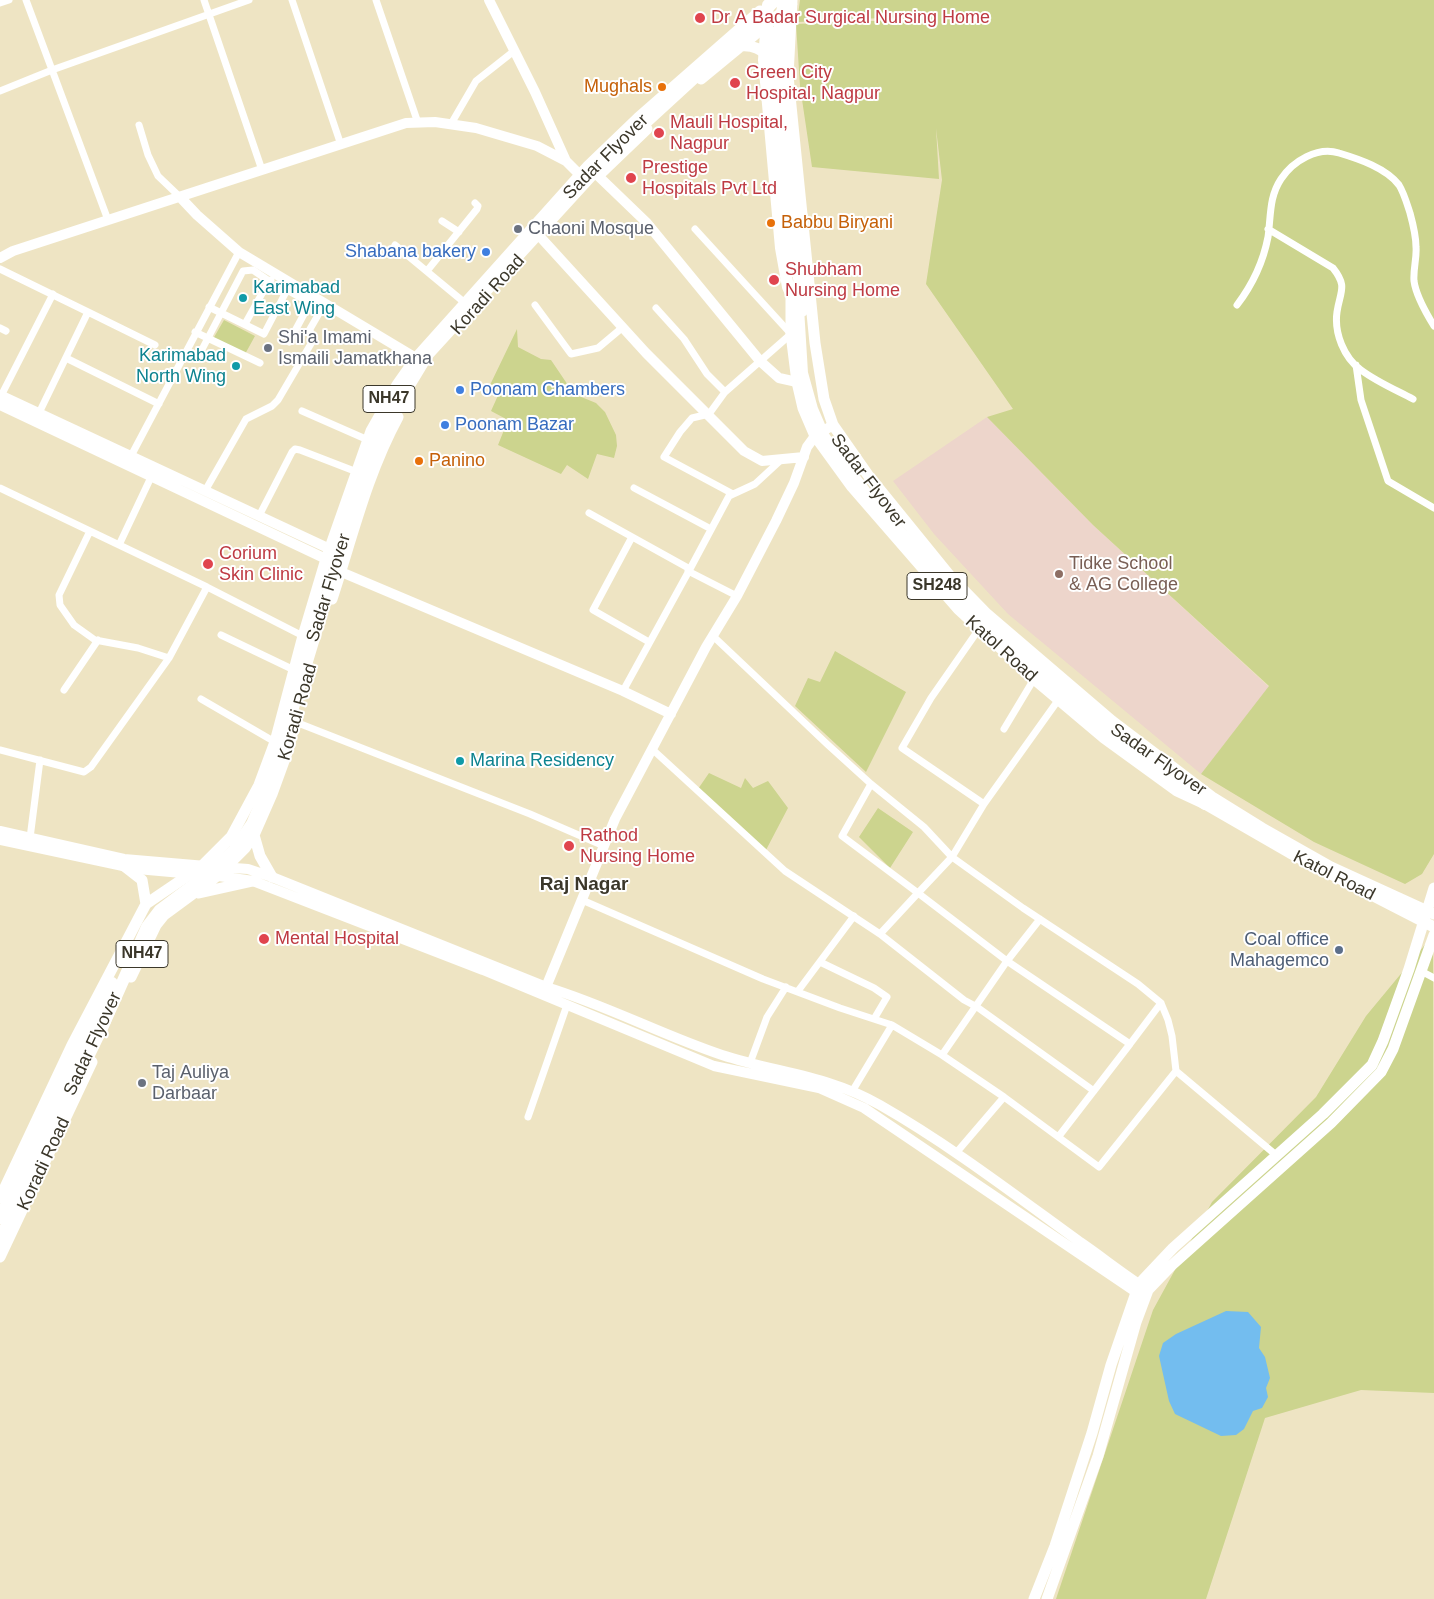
<!DOCTYPE html>
<html>
<head>
<meta charset="utf-8">
<style>
	body { margin:0 }
	canvas { display:block; background:#eee4c3 }
</style>
</head>
<body>
<canvas width="1434" height="1599"></canvas>
<script>
const c = document.querySelector('canvas').getContext('2d');
c.lineJoin = 'round';
function paint(path, color) { c.fillStyle = color; c.fill(path, 'evenodd'); }
function strokePath(path, color, width, dash) { c.strokeStyle = color; c.lineWidth = width; c.lineCap = dash ? 'butt' : 'round'; c.setLineDash(dash || []); c.stroke(path); }
function write(font, color, halo, rows, align = 'center') {
  c.font = font + ' Helvetica,sans-serif'; c.lineWidth = 4; c.setLineDash([]); c.textBaseline = 'middle'; c.strokeStyle = halo; c.fillStyle = color; for (const [text, x, y, turn = 0] of rows) {
    c.save(); c.translate(x, y); c.rotate((+turn || 0) * Math.PI / 180); c.textAlign = isNaN(turn) ? turn : align; if (halo) c.strokeText(text, 0, 0); c.fillText(text, 0, 0); c.restore();
  }
}
paint(new Path2D(`
	M987,417L1093,525L1269,687L1201,774L1008,614L934,534L893,481Z`), '#edd5cb');
paint(new Path2D(`
	M800,0H1434V854L1422,874L1405,884L1314,842L1201,774L1269,686L1093,525L987,417L1013,409L926,284L942,180L936,128L939,179L812,167L800,86L796,24L924,19V16L797,22Z
	M224,320L255,336L244,356L213,339Z
	M517,329L518,347L541,359L551,360L574,394L596,403L605,412L616,435L617,446L614,458L597,454L588,479L567,465L561,474L498,445L508,420L491,411L500,391L490,385Z
	M835,651L906,692L866,772L795,706L808,678L820,682Z
	M709,773L741,788L745,778L753,788L768,781L788,808L766,850L698,789Z
	M878,808L913,832L890,868L859,837Z
	M1433,935L1434,1393L1361,1390L1265,1418L1206,1599H1056L1153,1310L1212,1202L1316,1097L1366,1016Z`), '#ccd48e');
paint(new Path2D(`
	M1226,1311L1248,1312L1261,1327L1259,1348L1265,1357L1270,1378L1266,1388L1268,1397L1262,1408L1253,1411L1244,1429L1236,1435L1221,1436L1175,1414L1169,1401L1159,1356L1163,1343L1176,1334Z`), '#73bdef');
strokePath(new Path2D(`
	M26,0L108,220
	M204,0L262,170
	M292,0L341,145
	M376,0L418,123
	M0,3L9,0
	M0,91L52,70L249,0
	M451,124L476,81L514,51
	M139,125L148,155L158,176L180,197
	M442,221L459,232
	M695,229L791,334L725,392L709,414L692,418L680,432L664,457L733,494
	M1268,229L1333,268C1348,287 1340,291 1337,312C1334,333 1344,358 1361,370C1377,382 1396,390 1413,399
	M395,245L465,303
	M0,269L88,312L39,413
	M427,271L477,209L478,206L475,203
	M267,284L285,294
	M535,305L571,354L598,348L623,327
	M1237,305C1253,284 1263,263 1268,237C1271,216 1269,197 1281,179C1293,161 1318,146 1339,153C1359,159 1386,168 1399,185C1404,193 1407,204 1410,213C1413,224 1416,236 1416,247C1417,258 1413,269 1414,281C1416,296 1426,313 1434,326
	M209,307L264,334L287,290L310,303L289,342
	M656,308L684,339L707,374L725,392
	M88,312L155,345
	M245,324L269,281L271,280
	M0,328L6,331
	M195,332L260,363
	M66,358L159,404
	M197,359L243,271L253,270L269,281
	M1356,365L1361,400L1388,481L1434,508
	M1,396L53,294
	M302,411L368,440
	M131,456L239,252
	M0,488L207,587L303,636
	M634,488L711,529
	M205,491L246,419L272,406L278,400L312,342L310,329L325,303
	M589,513L690,569L623,691
	M259,516L292,452L295,449L300,450L357,472
	M90,531L59,595L60,605L74,625L95,640L138,648L169,658
	M632,537L593,610L649,642
	M119,545L153,473
	M690,569L729,496L755,484L781,460
	M688,571L737,596
	M979,629L931,698L902,748L984,804
	M221,635L294,670
	M713,636L827,744L871,784L924,827L952,857L1023,908L1138,984L1161,1003L1168,1020L1172,1036L1176,1071L1276,1155
	M64,690L98,640
	M201,699L275,742
	M293,721L530,814L604,846
	M1004,729L1034,679
	M652,749L785,871L880,934L918,893L1007,961L1130,1044L1059,1136
	M0,750L84,772L91,767L169,658L207,587
	M871,784L842,836L918,893L952,857L984,804L1059,699
	M30,838L40,760
	M582,900L763,979L840,1008L892,1025L942,1055L1004,1097L1099,1167L1176,1071
	M880,934L964,1000L977,1007L1094,1091
	M820,962L874,988L887,997L874,1019
	M1421,971L1434,978
	M798,991L854,916
	M1130,1044L1161,1003
	M942,1055L1007,961L1040,919
	M750,1063L767,1017L786,987
	M853,1090L892,1025
	M528,1117L567,1005
	M956,1153L1004,1097`), '#fff', 7);
strokePath(new Path2D(`
	M489,0L535,92L566,161
	M592,170L646,222L760,361L779,378L797,382
	M180,197L197,215L239,252L416,358
	M533,229L646,353L744,451L762,461L804,457
	M0,258L13,251L406,123L435,122L476,128L537,146L566,161L585,180
	M0,395L330,549
	M0,405L326,559
	M334,569L623,691L671,714
	M0,831L124,859L206,866
	M0,840L137,869L193,874
	M221,867L248,869L272,877L546,987C606,1005 662,1035 722,1055C777,1073 828,1075 880,1105C950,1145 1015,1195 1080,1242C1102,1257 1123,1274 1145,1288
	M212,875L253,881L483,970L714,1066L819,1088L864,1108L1142,1296
	M544,992L615,819L706,647L737,596L776,521L794,483L807,447L815,436L833,425`), '#fff', 10);
strokePath(new Path2D(`
	M792,0L788,76L815,343L824,399L833,425L868,475L950,576L987,614L1112,721L1212,797L1262,828L1331,867L1434,914
	M772,32V59L790,272
	M741,46C754,45 760,49 771,58
	M701,79L792,4
	M599,175L647,129
	M791,296V334L797,382L803,408L815,436L852,487L958,609L1034,679L1104,738L1177,791L1205,804L1290,853L1434,927
	M332,599C352,538 367,474 398,417
	M254,835L260,856L272,877
	M124,866L142,880L146,904
	M199,893L253,881
	M131,977L156,925L164,915L217,876L245,848L254,835L272,794L288,750L297,715
	M0,1198L72,1045L146,904L202,866L231,837L259,785L275,742L303,636L326,559L371,431L397,385L416,358L588,166L638,118L760,11
	M0,1257L92,1062
	M1034,1599L1055,1546L1092,1433L1111,1365L1139,1284L1173,1248L1323,1114L1372,1065L1383,1041L1409,969L1434,888
	M1047,1599L1098,1456L1136,1322L1148,1290L1172,1265L1331,1123L1381,1072L1393,1049L1434,935`), '#fff', 11);
strokePath(new Path2D(`
	M784,0L779,33L780,67L802,311
	M768,5L764,60L781,248L788,287L798,308L802,373L812,409L824,437L838,457L865,492L939,577L984,624L1107,730L1205,804
	M0,1218L112,983
	M0,1239L102,1028L147,927L160,910L212,871L234,850L252,824L272,777L361,483L381,435L405,392L428,354L609,156L754,23L775,0`), '#fff', 12);
for (const [x, y, r, color] of [
	[700,18,6,"#e0444e"],
	[735,83,6,"#e0444e"],
	[662,87,5,"#e8710a"],
	[659,133,6,"#e0444e"],
	[631,178,6,"#e0444e"],
	[771,223,5,"#e8710a"],
	[518,229,5,"#6b7280"],
	[486,252,5,"#3f7fe0"],
	[774,280,6,"#e0444e"],
	[243,298,5,"#0f9aa8"],
	[268,348,5,"#6b7280"],
	[236,366,5,"#0f9aa8"],
	[460,390,5,"#3f7fe0"],
	[445,425,5,"#3f7fe0"],
	[419,461,5,"#e8710a"],
	[208,564,6,"#e0444e"],
	[1059,574,5,"#8d6e63"],
	[460,761,5,"#0f9aa8"],
	[569,846,6,"#e0444e"],
	[264,939,6,"#e0444e"],
	[1339,950,5,"#5c6f8a"],
	[142,1083,5,"#6b7280"]
]) { const dot = new Path2D(); dot.arc(x, y, r, 0, 2 * Math.PI); c.fillStyle = color; c.fill(dot); strokePath(dot, '#fff', 2); }
for (const [x, y, w] of [
	[389,399,52],
	[937,586,60],
	[142,954,52]
]) { const box = new Path2D(); box.roundRect(x - w / 2, y - 13.5, w, 27, 4); c.fillStyle = '#fff'; c.fill(box); strokePath(box, '#3b372a', 1); }
write('bold 16px', '#3b372a', null, [
	["NH47",389,399],
	["SH248",937,586],
	["NH47",142,954]
]);
write('18px', '#be3a42', '#fff', [
	["Dr A Badar Surgical Nursing Home",711,18],
	["Green City",746,73],
	["Hospital, Nagpur",746,94],
	["Mauli Hospital,",670,123],
	["Nagpur",670,144],
	["Prestige",642,168],
	["Hospitals Pvt Ltd",642,189],
	["Shubham",785,270],
	["Nursing Home",785,291],
	["Corium",219,554],
	["Skin Clinic",219,575],
	["Rathod",580,836],
	["Nursing Home",580,857],
	["Mental Hospital",275,939]
], 'left');
write('18px', '#c56008', '#fff', [
	["Mughals",652,87,"right"],
	["Babbu Biryani",781,223],
	["Panino",429,461]
], 'left');
write('18px', '#3b372a', '#fff', [
	["Sadar Flyover",606,157,-45],
	["Koradi Road",488,295,-48],
	["Sadar Flyover",868,481,53],
	["Sadar Flyover",329,588,-73],
	["Katol Road",1001,649,42],
	["Koradi Road",298,712,-74],
	["Sadar Flyover",1158,760,35],
	["Katol Road",1334,876,27],
	["Sadar Flyover",93,1044,-65],
	["Koradi Road",44,1164,-65]
]);
write('18px', '#5b616d', '#fff', [
	["Chaoni Mosque",528,229],
	["Shi'a Imami",278,338],
	["Ismaili Jamatkhana",278,359],
	["Taj Auliya",152,1073],
	["Darbaar",152,1094]
], 'left');
write('18px', '#366cbe', '#fff', [
	["Shabana bakery",476,252,"right"],
	["Poonam Chambers",470,390],
	["Poonam Bazar",455,425]
], 'left');
write('18px', '#0d838f', '#fff', [
	["Karimabad",253,288],
	["East Wing",253,309],
	["Karimabad",226,356,"right"],
	["North Wing",226,377,"right"],
	["Marina Residency",470,761]
], 'left');
write('18px', '#785e54', '#fff', [
	["Tidke School",1069,564],
	["& AG College",1069,585]
], 'left');
write('18px', '#4e5e75', '#fff', [
	["Coal office",1329,940],
	["Mahagemco",1329,961]
], 'right');
write('bold 19px', '#3b372a', '#fff', [
	["Raj Nagar",584,885]
]);
</script>
</body>
</html>
